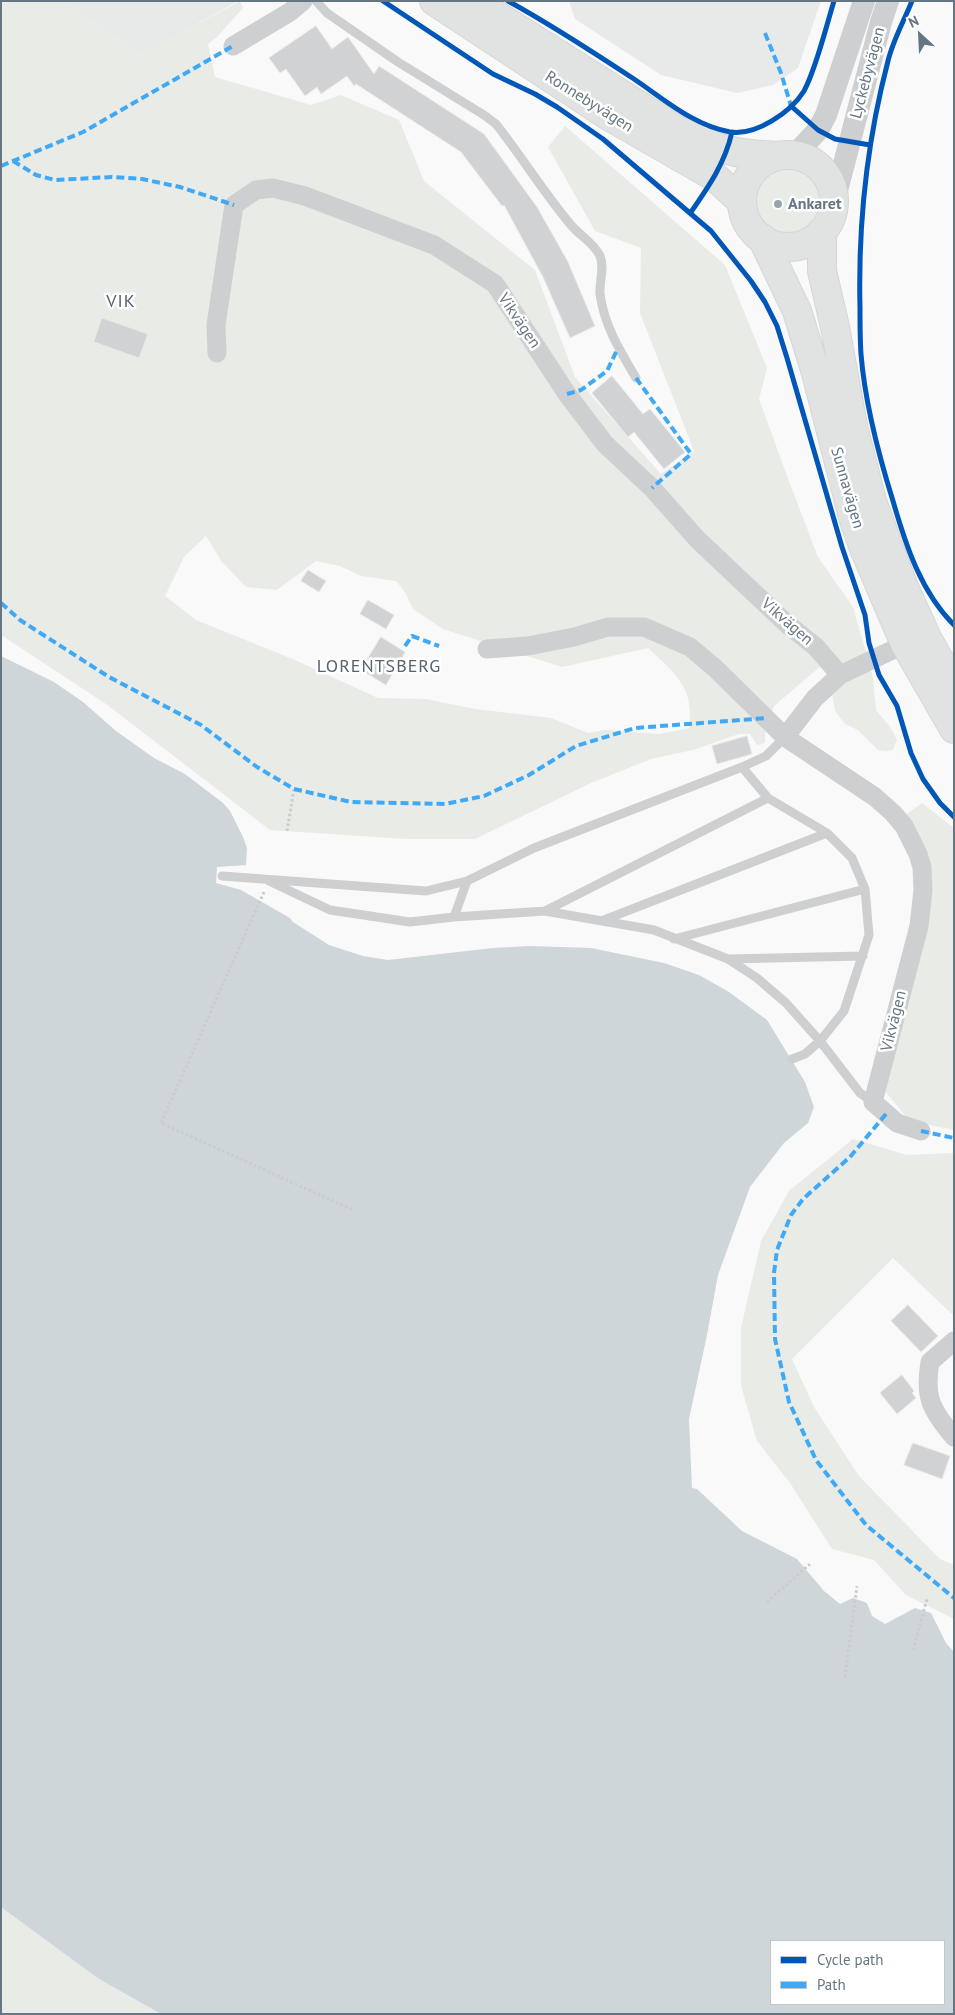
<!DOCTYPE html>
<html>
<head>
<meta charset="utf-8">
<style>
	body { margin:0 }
	#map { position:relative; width:955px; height:2015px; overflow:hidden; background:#f9f9f9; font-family:"PT Sans",sans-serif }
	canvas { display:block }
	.frame { position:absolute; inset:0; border:2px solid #657683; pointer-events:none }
	.legend { position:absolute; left:770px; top:1940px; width:175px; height:65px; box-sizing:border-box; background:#fff; border:1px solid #c1c8cd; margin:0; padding:6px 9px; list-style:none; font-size:15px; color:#657683 }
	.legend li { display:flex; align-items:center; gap:10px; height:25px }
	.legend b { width:25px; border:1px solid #c1c8cd }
	.north { position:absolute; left:895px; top:10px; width:50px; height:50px; -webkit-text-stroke:4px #fff; paint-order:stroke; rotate:335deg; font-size:14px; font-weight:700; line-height:20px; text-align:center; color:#657683 }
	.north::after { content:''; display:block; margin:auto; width:18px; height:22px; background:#657683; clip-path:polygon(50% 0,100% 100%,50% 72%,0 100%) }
</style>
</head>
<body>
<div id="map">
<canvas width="955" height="2015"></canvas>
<div class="frame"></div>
<ul class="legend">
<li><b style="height:6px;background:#0057b8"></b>Cycle path</li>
<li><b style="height:6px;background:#3fa9f5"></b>Path</li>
</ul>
<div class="north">N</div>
</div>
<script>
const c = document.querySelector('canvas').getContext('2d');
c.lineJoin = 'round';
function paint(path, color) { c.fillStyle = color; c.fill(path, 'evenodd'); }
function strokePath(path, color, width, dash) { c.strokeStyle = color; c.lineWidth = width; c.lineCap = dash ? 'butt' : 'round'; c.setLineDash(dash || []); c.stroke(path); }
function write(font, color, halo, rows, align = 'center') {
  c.font = font + ' "PT Sans",sans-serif'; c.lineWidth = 5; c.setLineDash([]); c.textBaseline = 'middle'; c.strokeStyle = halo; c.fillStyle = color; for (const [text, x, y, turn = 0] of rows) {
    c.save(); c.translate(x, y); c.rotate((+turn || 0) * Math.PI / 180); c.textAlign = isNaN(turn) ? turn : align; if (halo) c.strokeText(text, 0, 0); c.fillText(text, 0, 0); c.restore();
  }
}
paint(new Path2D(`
	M62,1H238L143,54Z
	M569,1H821L798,68L773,85L737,93L661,75L575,19Z`), '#e8e9e9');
paint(new Path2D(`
	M1,1H62L143,53L240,1L243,8L218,36L208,44L215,77L311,105L341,95L399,120L424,181L535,270L575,377L661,474L694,451L640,313L641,248L595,231L548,147L565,126L725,265L767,368L759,399L787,476L818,557L853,607L873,677L876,710L891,728L897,740L893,750L886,751L878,750L858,730L845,724L835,711L832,694L841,684L822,665L774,706L765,734V743L757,745L750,734H739L693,750L651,759L591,783L475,839H406L270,830L106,704L1,635ZM206,536L222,562L246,587L277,590L316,561L340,566L361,576L396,581L405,592L413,609L443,629L562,667L648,648C675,673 695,688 689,728L659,734L605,730L588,733L551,718L475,709L426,699L378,698L295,660L196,620L165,596L184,557Z
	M755 200a33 33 0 1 1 66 0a33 33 0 1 1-66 0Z
	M922,803L954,828V1130L909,1121L882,1087L926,928L905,815Z
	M853,1139L907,1155L954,1153V1316L893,1258L792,1359L814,1407L859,1476L940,1559L954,1565V1619L906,1595L874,1560L832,1549L790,1483L757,1441L741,1386V1328L761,1241L789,1191Z
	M1,1907L13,1914L99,1979L161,2014H1Z`), '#e8ebe6');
paint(new Path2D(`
	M1,656L54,682L83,702L116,731L154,758L185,774L223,803L230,811L243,837L247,848L246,865L217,867L216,883L241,890L290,918L293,922L329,945L363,956L388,960L493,948L530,946L591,948L664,963L699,975L729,992L767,1020L805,1082L814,1107L808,1123L784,1143L750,1187L718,1275L707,1335L689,1419L692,1488L697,1489L742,1531L797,1559L824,1591L840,1604L853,1598L867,1603L872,1616L885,1624L915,1608L931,1613L946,1643L954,1652V2014H161L99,1979L1,1907ZM771,1941H944V2004H771Z`), '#ced6d9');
const building = new Path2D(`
	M316,26L332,49L348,37L374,74L379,66L484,134L537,207L568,262L595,326L570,338L543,277L504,205L502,206L461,152L356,84L354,86L347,76L321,94L317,87L305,96L286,69L280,73L269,58Z
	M102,318L148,334L139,358L94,342Z
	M612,376L643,414L650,409L685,452L664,469L634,432L628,437L592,393Z
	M308,570L326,581L319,592L301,581Z
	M368,600L394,615L386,629L360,614Z
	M381,637L405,652L386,685L361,670Z
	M747,736L752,754L717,764L712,746Z
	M908,1305L938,1336L921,1352L891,1321Z
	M902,1375L914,1391L912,1393L916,1398L897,1414L880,1393Z
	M913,1443L950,1456L942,1479L904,1465Z`);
paint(building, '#d0d2d3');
strokePath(building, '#e8e8e8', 1);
const trunk = new Path2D(`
	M434,1L607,115L715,177L742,202
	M474,1L670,125C689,135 708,145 728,150C745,155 762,155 779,156
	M742 201a46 46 0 1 1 92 0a46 46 0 1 1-92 0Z
	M822,231V271L835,327L853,426L872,501L903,585L927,638L954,686
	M762,238L797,311L816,373L853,517L863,546L905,644L954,729`);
strokePath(trunk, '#d5d6d6', 30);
strokePath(new Path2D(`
	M287,831L294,789
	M264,892L161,1123L353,1210
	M767,1602L810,1564
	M913,1650L927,1599
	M845,1677L857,1586`), '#cbcccd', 3, [2.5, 2.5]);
strokePath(new Path2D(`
	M316,1L327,13L398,62L484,115L496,124C522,157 544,193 571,225C580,236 594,243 600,256C605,268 599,281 600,294C604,325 620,351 636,378
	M785,737L766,756L742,767L534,848L467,881L454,917L545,911L654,930L728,959L757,978L786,1003L820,1041L860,1093L873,1102
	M742,767L768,798L827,833L852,858L865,889L869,935L844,1011L820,1041L805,1054L792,1059
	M222,876L426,891L467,881
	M269,881L330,910L410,922L454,917
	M545,911L768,798
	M604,920L827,833
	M674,939L865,889
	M728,959L863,956`), '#cecfd0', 9);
strokePath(new Path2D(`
	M233,46L290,12L303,1
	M217,353L216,325L234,205L256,190L273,188L305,196L434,245L495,284L567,394L605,444L652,488L697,539L787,624L816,647L840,675L815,698L785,737
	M487,649L528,646L574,637L608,627H644L690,647L716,669L785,737L875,797L893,813L904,826L918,854L922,867L923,890L919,926L873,1102L897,1123L921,1131
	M840,675L905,644
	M954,1341L930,1362C924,1397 931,1410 954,1437`), '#cecfd0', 19);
strokePath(new Path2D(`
	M794,156L818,130L826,115L864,1
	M834,202L881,22L888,1`), '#cecfd0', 22);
strokePath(trunk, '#e1e2e2', 28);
strokePath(new Path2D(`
	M765,33L781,73L791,106L794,109
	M13,161L36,175L55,180L112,177L142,179L180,187L234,205
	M1,166L83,132L233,46
	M636,378L691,454L652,488
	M567,394L581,390L607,371L618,348
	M1,603L20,620L109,677L201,725L257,767L294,789L351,802L445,804L484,796L529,775L576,746L635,728L767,718
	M405,646L412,636L439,646
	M886,1114L850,1157L803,1199L791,1215L777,1250L774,1273L775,1339L789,1402L816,1460L866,1525L954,1598
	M921,1131L954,1138`), '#3fa9f5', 4, [8, 4]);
strokePath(new Path2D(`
	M383,1L493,74L535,94L557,107L603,139L711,231L751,281L765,302L777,326L787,358L842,547L865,615L869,643L879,675L897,706L911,753L923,779L940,803L954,817
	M508,1C552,25 593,52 634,79C665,100 693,125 730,132C756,136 791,112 804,91C816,69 826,27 834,1
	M912,1C904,21 893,40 888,61C867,141 858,225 860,308C860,323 860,339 861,354C865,404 878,453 893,501C906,546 921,592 954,625
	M791,106L818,130L835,139L870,145
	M691,212C709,186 725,163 732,132`), '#0057b8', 5);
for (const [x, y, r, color] of [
	[778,204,5,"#99a4ac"]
]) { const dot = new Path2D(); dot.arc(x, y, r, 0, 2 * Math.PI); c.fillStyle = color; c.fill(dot); strokePath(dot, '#fff', 2); }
write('16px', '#657683', '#fff', [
	["Lyckebyvägen",868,73,-75],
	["Ronnebyvägen",589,102,32],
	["Vikvägen",519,321,56],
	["Sunnavägen",847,488,74],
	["Vikvägen",787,622,41],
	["Vikvägen",894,1021,-76]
]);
write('bold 16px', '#657683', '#fff', [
	["Ankaret",788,204]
], 'left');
c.letterSpacing = '1px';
write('18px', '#57646e', '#fff', [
	["VIK",121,302],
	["LORENTSBERG",379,667]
]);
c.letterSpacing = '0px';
</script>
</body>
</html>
